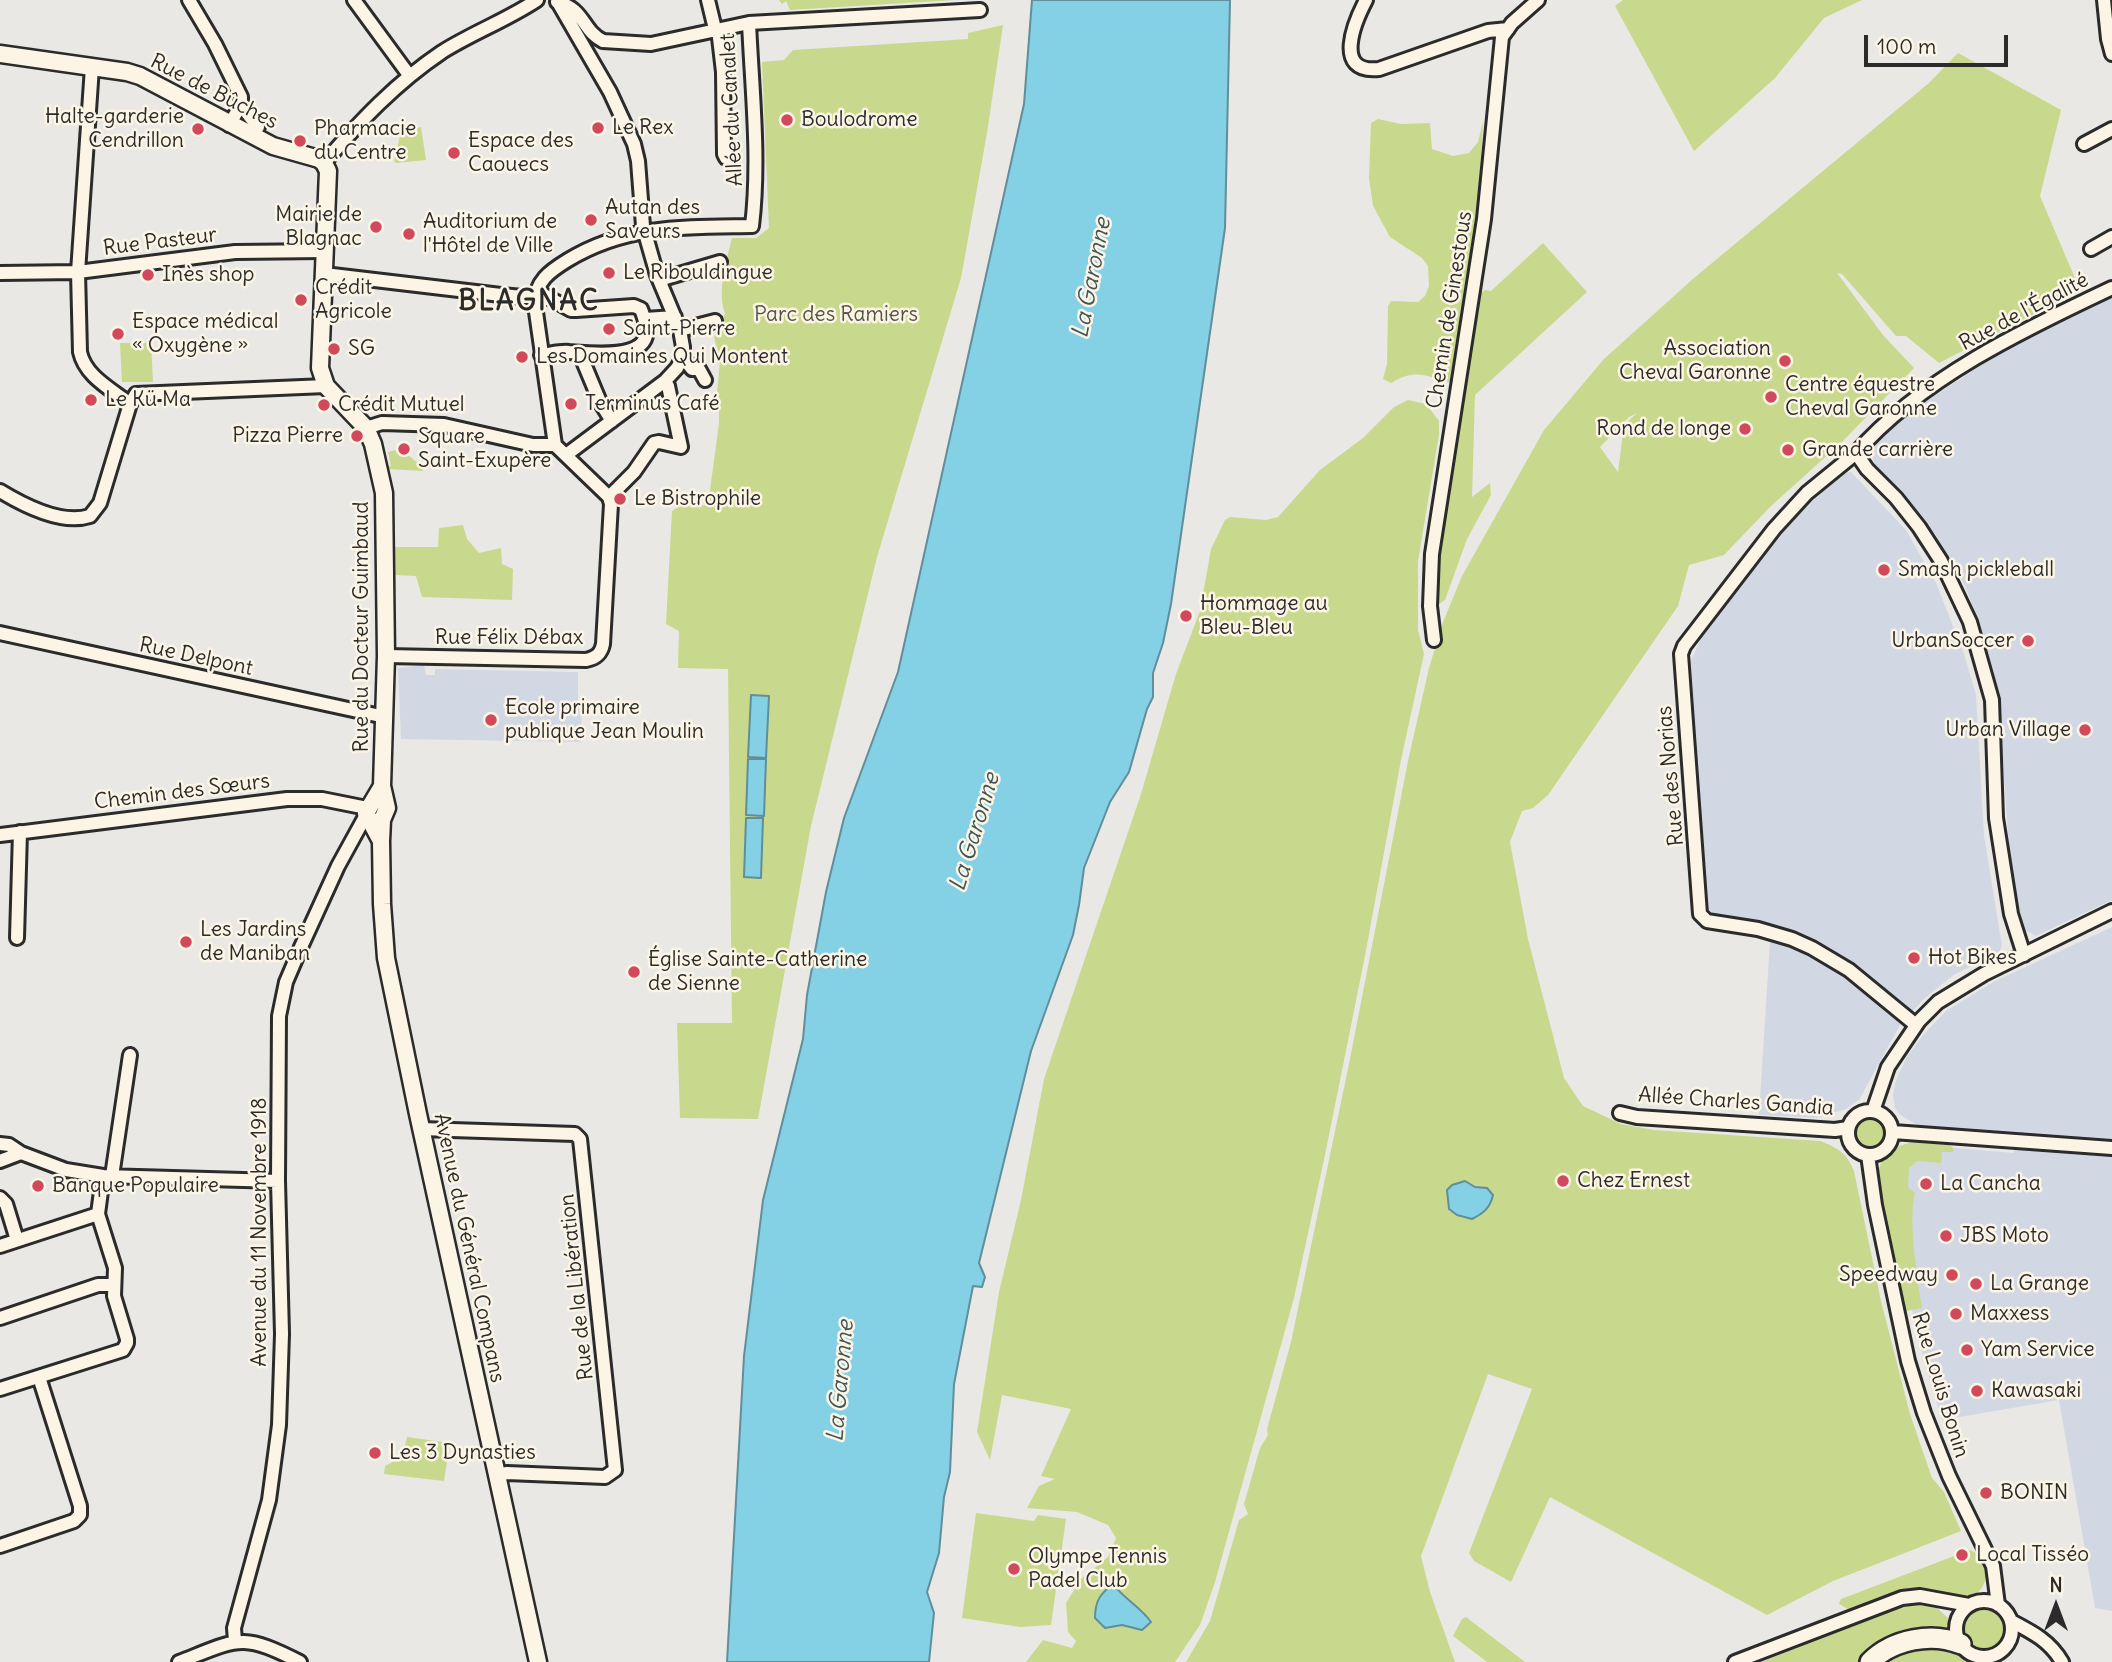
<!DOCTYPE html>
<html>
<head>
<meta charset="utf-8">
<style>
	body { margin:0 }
	#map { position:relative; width:2112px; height:1662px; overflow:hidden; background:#e9e8e4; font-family:Delius,sans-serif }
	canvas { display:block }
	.north { position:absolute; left:2021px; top:1571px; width:70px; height:70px; -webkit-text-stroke:5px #fcf5e5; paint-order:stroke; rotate:0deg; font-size:19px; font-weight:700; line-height:28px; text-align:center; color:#2b2b2b }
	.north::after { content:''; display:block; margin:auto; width:24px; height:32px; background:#2b2b2b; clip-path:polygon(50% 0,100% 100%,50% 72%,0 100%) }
	.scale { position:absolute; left:1864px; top:35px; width:144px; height:32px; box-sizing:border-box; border:4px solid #2b2b2b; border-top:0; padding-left:9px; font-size:21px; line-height:24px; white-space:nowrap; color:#2b2b2b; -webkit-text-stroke:5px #fcf5e5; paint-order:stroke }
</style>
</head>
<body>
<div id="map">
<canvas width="2112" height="1662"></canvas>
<div class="north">N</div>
<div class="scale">100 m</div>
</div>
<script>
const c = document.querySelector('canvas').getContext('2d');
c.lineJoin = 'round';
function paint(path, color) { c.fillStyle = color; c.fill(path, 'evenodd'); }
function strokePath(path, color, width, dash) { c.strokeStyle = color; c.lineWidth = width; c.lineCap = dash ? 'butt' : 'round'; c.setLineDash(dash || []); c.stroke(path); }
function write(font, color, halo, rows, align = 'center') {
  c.font = font + ' Delius,sans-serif'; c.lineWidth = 5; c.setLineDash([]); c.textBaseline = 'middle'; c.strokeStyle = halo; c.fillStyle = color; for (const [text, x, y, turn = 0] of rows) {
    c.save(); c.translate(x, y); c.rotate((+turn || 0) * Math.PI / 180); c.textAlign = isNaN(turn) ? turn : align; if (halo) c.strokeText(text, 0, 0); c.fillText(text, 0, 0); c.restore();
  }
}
paint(new Path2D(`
	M2112,297V900L2036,936L2021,928L2010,861L1998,693L1980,624L1964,584L1935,534L1914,506L1875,466L1871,451L1875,441L1916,408L1986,362L2041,331Z
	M1851,472L1906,530L1936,583L1964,654L1976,695L1984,835L2002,946L1999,953L1955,974L1925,998L1900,1025L1859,1100L1846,1109L1816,1118L1759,1115L1771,925L1715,915L1708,909L1690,663L1704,631L1786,526L1843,473Z
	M424,665L426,675H435V669L578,672V702H582L581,742L401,739L398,668Z
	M2112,927V1611L2095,1608L2059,1400L1942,1420L1919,1343L1905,1275L1894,1154L1921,1145L2014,1153L2015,1134L1927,1127L1915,1124L1899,1114L1895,1108L1893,1095L1895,1083L1906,1058L1924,1034L1946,1011L1993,982Z`), '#d2d8e3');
paint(new Path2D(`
	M779,0H955L790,10L786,1L782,4Z
	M1623,0H1862L1824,18L1775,78L1694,151L1615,6Z
	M1003,25L987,133L961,278L877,557L811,826L758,1119L680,1118L677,1023H732L728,669L678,668L679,631L666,624L672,511L680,506L708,505L719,423V404L716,403L720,361L714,337L725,314C717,290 726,263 732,238H756L769,228L762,62L784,60L793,50L968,39V33Z
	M1958,53L2061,110L2040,196L2080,290L1939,363L1906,336H1896L1842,274L1837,273L1883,335L1914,368L1841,443L1771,506L1724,555L1689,565L1678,606L1548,795L1533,808L1522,811L1510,842L1528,939L1564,1078L1583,1106L1621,1124L1654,1130L1820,1141C1838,1148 1847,1153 1854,1171L1881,1301L1910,1414L1932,1478L1944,1492L1961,1531L1833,1581L1767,1615L1550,1497L1511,1582L1474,1561L1469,1553L1532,1389L1488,1374L1421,1556L1430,1592L1455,1662H1186L1210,1621L1239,1520L1248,1514L1244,1504L1260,1448L1268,1435L1267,1429L1291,1342L1349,1064L1408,761L1429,668L1443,622L1462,576L1544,430L1604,359L1694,278L1929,83ZM1637,413L1624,425L1618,472L1600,447L1629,417Z
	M1378,119L1401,124L1430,123L1432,149L1453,156L1469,153L1478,142L1483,122C1480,211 1467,296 1452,383C1425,376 1416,368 1391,383L1383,379L1387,364L1388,306L1391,301L1418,302L1425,296L1429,286L1428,266L1422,258L1390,237L1373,206L1369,178L1371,123Z
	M421,127L426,160L396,163L394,161L401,132Z
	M1543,243L1587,292L1475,395L1472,497L1490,483L1491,495L1467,539L1445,600L1439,604L1436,597L1439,553L1478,295L1485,290L1491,291Z
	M120,343H151L153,382H122Z
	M1408,400L1426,404L1439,421V435L1418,561V630L1424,654L1401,760L1365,956L1325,1155L1294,1298L1215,1582L1200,1625L1175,1662H1026L1043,1640L1072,1648L1076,1641L1068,1632L1066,1603L1081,1579L1108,1557L1116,1538L1108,1525L1077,1512L1027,1508L1039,1486L1055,1479L1041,1476L1071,1409L1002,1395L990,1460L977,1432L999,1292L1021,1200L1044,1079L1141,794L1176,674L1200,611L1211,549L1225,520L1230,517L1266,520L1278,517L1320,470L1363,438L1394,407ZM1112,1585L1123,1597L1144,1612L1142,1630L1122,1625Z
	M397,450L406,453L422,467L423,471L388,469L387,467L391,466L388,452Z
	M463,525L467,539L479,553L501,548L502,564L513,569L512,600L422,597L416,576L395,575L393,547H438L439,528Z
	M1856 1132a14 14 0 1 1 28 0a14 14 0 1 1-28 0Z
	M1914,1142L1949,1144L1953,1148V1152H1942L1941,1163L1917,1161L1909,1168L1908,1187L1915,1193C1908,1221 1917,1276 1922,1308L1901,1312C1895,1283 1868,1184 1882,1161C1889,1149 1901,1144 1914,1142Z
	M407,1437L450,1443L444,1481L384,1474L385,1466L402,1457Z
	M976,1513L1034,1521L1038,1515L1066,1519L1051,1625L1020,1627L962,1618Z
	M1970,1550C1992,1557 1992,1592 1967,1598C1955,1602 1931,1588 1915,1588C1893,1589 1869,1602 1848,1609L1839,1604L1841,1599Z
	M1915,1604L1937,1608L1948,1618L1947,1634L1863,1662H1762L1877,1615Z
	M1962 1629a22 22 0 1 1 44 0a22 22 0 1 1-44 0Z
	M1466,1617L1525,1662H1487L1453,1636L1462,1619Z
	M1923,1645L1954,1649L1968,1662H1879L1892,1654Z`), '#c8d98e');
const water = new Path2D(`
	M1032,0H1230L1225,228L1171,604L1163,643L1153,673V697L1147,709L1129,772L1110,802L1084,868L1079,905L1073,935L1031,1051L979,1263L985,1277L982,1287L973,1286L954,1384L950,1472L944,1497L939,1553L927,1592L934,1613L929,1662H727L744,1356L763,1200L803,1039L807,995L826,892L844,818L898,672L1024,104Z
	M751,695L769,696L766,758L748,757Z
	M748,759H766L764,816L746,815Z
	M746,818H763L761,878L744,877Z
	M1465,1181L1475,1187L1487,1188L1493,1195C1490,1208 1484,1213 1472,1219L1457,1215L1449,1209L1447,1190L1452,1185Z
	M1113,1584C1124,1599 1141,1607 1151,1622L1142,1630L1122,1625L1105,1628L1095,1618C1095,1601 1100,1594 1113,1584Z`);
paint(water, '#84d0e4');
strokePath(water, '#608e9a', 2);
const minor = new Path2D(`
	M189,0L215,44L241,97V105L229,125
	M354,0L409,75
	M708,0L715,29
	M1366,0C1355,21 1332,74 1379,69L1488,31L1508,29
	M2104,0L2108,39L2112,54
	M557,2C585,9 582,31 603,41L651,44L749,23L980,10
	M559,4L610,92L634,144L638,161L643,226L657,275L680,330L683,347V357L677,368L665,381L566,455
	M718,29L723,72L724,154L726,158L732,160
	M92,67L78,272L80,352C85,376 111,389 130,404
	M241,105L258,127
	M2084,144L2112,129
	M324,163C360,121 396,83 442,52C472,33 507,20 537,0
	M2091,249L2112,237
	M0,273L78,272L235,252L324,251
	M324,274L501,295L523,297L544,295L571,310H576L634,306L641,309C644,317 648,328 646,336C640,360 586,353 569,352C560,351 550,354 541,355
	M659,280L720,262
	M645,319L675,317
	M680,330L715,321
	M580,354L600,402L612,421
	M683,357L692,369H699L705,380
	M366,428L382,423L444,425L533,445H555
	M1856,453L1807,493L1774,529L1684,646L1681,654L1700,914L1707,921L1758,929L1792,939L1812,948L1849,970L1916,1025
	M0,491C23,505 62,525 90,516L100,503L130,404L136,394L326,386
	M609,497L555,445L535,305C535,281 550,271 568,260C627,224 687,227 752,226C760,159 752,90 749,23
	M609,497L634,472L654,443L659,442L681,447L668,386L665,381
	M0,633L385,717
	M1434,640L1430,606L1432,554L1484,219L1502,37L1512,23L1538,0
	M386,656L586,660C596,658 601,654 603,644L611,504L609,497
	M0,835L287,799H322L367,808
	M17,938L20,832
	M2024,955L2011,914L1996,818L1992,700L1970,622L1941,561L1919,527L1896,498L1867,469L1856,453C1920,379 2025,329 2112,288
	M1848 1133a22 22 0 1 1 44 0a22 22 0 1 1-44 0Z
	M1873,1111L1888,1067L1919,1021L1938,1002L1984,974L2112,911
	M1620,1113L1637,1117L1835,1130L1848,1128
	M421,1129L575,1134L580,1139L615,1470L605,1477L507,1473L497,1475
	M1893,1132L2112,1148
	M0,1144L9,1145L21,1153
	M1868,1155L1875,1205L1908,1361L1924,1413L1949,1476L1993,1566L1998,1605
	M0,1161L21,1153L66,1170L103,1176L278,1181
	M112,1176L130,1055
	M0,1198L6,1204L17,1240
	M0,1246L98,1214
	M0,1318L98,1285H114
	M0,1389L123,1350L127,1343V1339L114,1296L115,1268L98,1214L103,1176
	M0,1546L74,1521L80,1515V1506L39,1377
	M1956 1629a28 28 0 1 1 56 0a28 28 0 1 1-56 0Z
	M2011,1621C2032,1632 2050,1641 2062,1662
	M235,1641L234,1628L269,1500L279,1425L282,1334L278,1181L279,1016L286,982L301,947L338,866L366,815
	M179,1662C238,1639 241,1632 300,1662
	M1735,1662L1902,1598L1920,1596L1969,1605`);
const major = new Path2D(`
	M0,54L127,72L140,76L273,146L319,159L324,163L328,171L320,368L326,386L366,428L373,444L384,493L386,656L382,786L387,808L382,820L381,841L382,904L386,958L418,1114L538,1662
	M381,841L366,813L382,786`);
const highway = new Path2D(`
	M1870,1662C1893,1639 1932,1632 1961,1644`);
strokePath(minor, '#2b2b2b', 18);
strokePath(major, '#2b2b2b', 21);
strokePath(highway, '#2b2b2b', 24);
strokePath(minor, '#fcf5e5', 12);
strokePath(major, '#fcf5e5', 16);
strokePath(highway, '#fcf5e5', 19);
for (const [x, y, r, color] of [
	[787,120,7,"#d1495b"],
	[598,128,7,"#d1495b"],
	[198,129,7,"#d1495b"],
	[300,141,7,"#d1495b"],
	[454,153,7,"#d1495b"],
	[591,220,7,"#d1495b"],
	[376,227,7,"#d1495b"],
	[409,234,7,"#d1495b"],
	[609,273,7,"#d1495b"],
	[148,275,7,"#d1495b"],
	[301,300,7,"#d1495b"],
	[609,329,7,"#d1495b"],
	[118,334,7,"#d1495b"],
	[334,349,7,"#d1495b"],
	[522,357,7,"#d1495b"],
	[1785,361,7,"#d1495b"],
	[1771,397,7,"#d1495b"],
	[91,400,7,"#d1495b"],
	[571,404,7,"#d1495b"],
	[324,405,7,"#d1495b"],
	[1745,429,7,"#d1495b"],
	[357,436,7,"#d1495b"],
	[404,449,7,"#d1495b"],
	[1788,450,7,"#d1495b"],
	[620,499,7,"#d1495b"],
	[1884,570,7,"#d1495b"],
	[1186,616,7,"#d1495b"],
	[2028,641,7,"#d1495b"],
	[491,720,7,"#d1495b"],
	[2085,730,7,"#d1495b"],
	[186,942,7,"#d1495b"],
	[1914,958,7,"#d1495b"],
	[634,972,7,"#d1495b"],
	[1563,1181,7,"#d1495b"],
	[1926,1184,7,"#d1495b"],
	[38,1186,7,"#d1495b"],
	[1946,1236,7,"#d1495b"],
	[1952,1275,7,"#d1495b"],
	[1976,1284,7,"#d1495b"],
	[1956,1314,7,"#d1495b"],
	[1967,1350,7,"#d1495b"],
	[1977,1391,7,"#d1495b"],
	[375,1453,7,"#d1495b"],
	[1986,1493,7,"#d1495b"],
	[1962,1555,7,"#d1495b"],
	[1014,1569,7,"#d1495b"]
]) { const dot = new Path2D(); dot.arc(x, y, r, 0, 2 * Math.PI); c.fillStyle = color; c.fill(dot); strokePath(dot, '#fcf5e5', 2.5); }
write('21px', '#2b2b2b', '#fcf5e5', [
	["Rue de Bûches",214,92,27],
	["Allée du Canalet",732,110,-93],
	["Rue Pasteur",160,242,-7],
	["Chemin de Ginestous",1450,310,-81],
	["Rue de l'Égalité",2024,312,-28],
	["Rue du Docteur Guimbaud",362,627,-90],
	["Rue Félix Débax",509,638],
	["Rue Delpont",196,657,12],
	["Rue des Norias",1671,776,-95],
	["Chemin des Sœurs",182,792,-7],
	["Allée Charles Gandia",1736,1102,4],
	["Avenue du 11 Novembre 1918",260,1232,-90],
	["Avenue du Général Compans",469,1248,78],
	["Rue de la Libération",577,1287,-96],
	["Rue Louis Bonin",1940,1385,73]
]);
write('21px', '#2b2b2b', '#fcf5e5', [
	["Halte-garderie",184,117,"right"],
	["Cendrillon",184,141,"right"],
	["Boulodrome",801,120],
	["Le Rex",612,128],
	["Pharmacie",314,129],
	["du Centre",314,153],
	["Espace des",468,141],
	["Caouecs",468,165],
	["Autan des",605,208],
	["Saveurs",605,232],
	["Mairie de",362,215,"right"],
	["Blagnac",362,239,"right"],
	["Auditorium de",423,222],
	["l'Hôtel de Ville",423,246],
	["Le Ribouldingue",623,273],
	["Inès shop",162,275],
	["Crédit",315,288],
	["Agricole",315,312],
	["Espace médical",132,322],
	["« Oxygène »",132,346],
	["Saint-Pierre",623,329],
	["SG",348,349],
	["Association",1771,349,"right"],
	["Cheval Garonne",1771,373,"right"],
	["Les Domaines Qui Montent",536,357],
	["Centre équestre",1785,385],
	["Cheval Garonne",1785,409],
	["Le Kü Ma",105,400],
	["Terminus Café",585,404],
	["Crédit Mutuel",338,405],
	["Rond de longe",1731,429,"right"],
	["Pizza Pierre",343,436,"right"],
	["Square",418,437],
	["Saint-Exupère",418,461],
	["Grande carrière",1802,450],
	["Le Bistrophile",634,499],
	["Smash pickleball",1898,570],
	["Hommage au",1200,604],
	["Bleu-Bleu",1200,628],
	["UrbanSoccer",2014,641,"right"],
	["Ecole primaire",505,708],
	["publique Jean Moulin",505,732],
	["Urban Village",2071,730,"right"],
	["Les Jardins",200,930],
	["de Maniban",200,954],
	["Hot Bikes",1928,958],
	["Église Sainte-Catherine",648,960],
	["de Sienne",648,984],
	["Chez Ernest",1577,1181],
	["La Cancha",1940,1184],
	["Banque Populaire",52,1186],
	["JBS Moto",1960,1236],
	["Speedway",1938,1275,"right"],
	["La Grange",1990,1284],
	["Maxxess",1970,1314],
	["Yam Service",1981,1350],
	["Kawasaki",1991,1391],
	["Les 3 Dynasties",389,1453],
	["BONIN",2000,1493],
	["Local Tisséo",1976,1555],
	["Olympe Tennis",1028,1557],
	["Padel Club",1028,1581]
], 'left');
write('21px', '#525644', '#fcf5e5', [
	["Parc des Ramiers",836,315]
]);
write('italic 23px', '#415459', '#fcf5e5', [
	["La Garonne",1092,278,-79],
	["La Garonne",975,832,-73],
	["La Garonne",841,1381,-85]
]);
c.letterSpacing = '2px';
write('bold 28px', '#2b2b2b', '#fcf5e5', [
	["BLAGNAC",529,302]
]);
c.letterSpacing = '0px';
</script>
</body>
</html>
